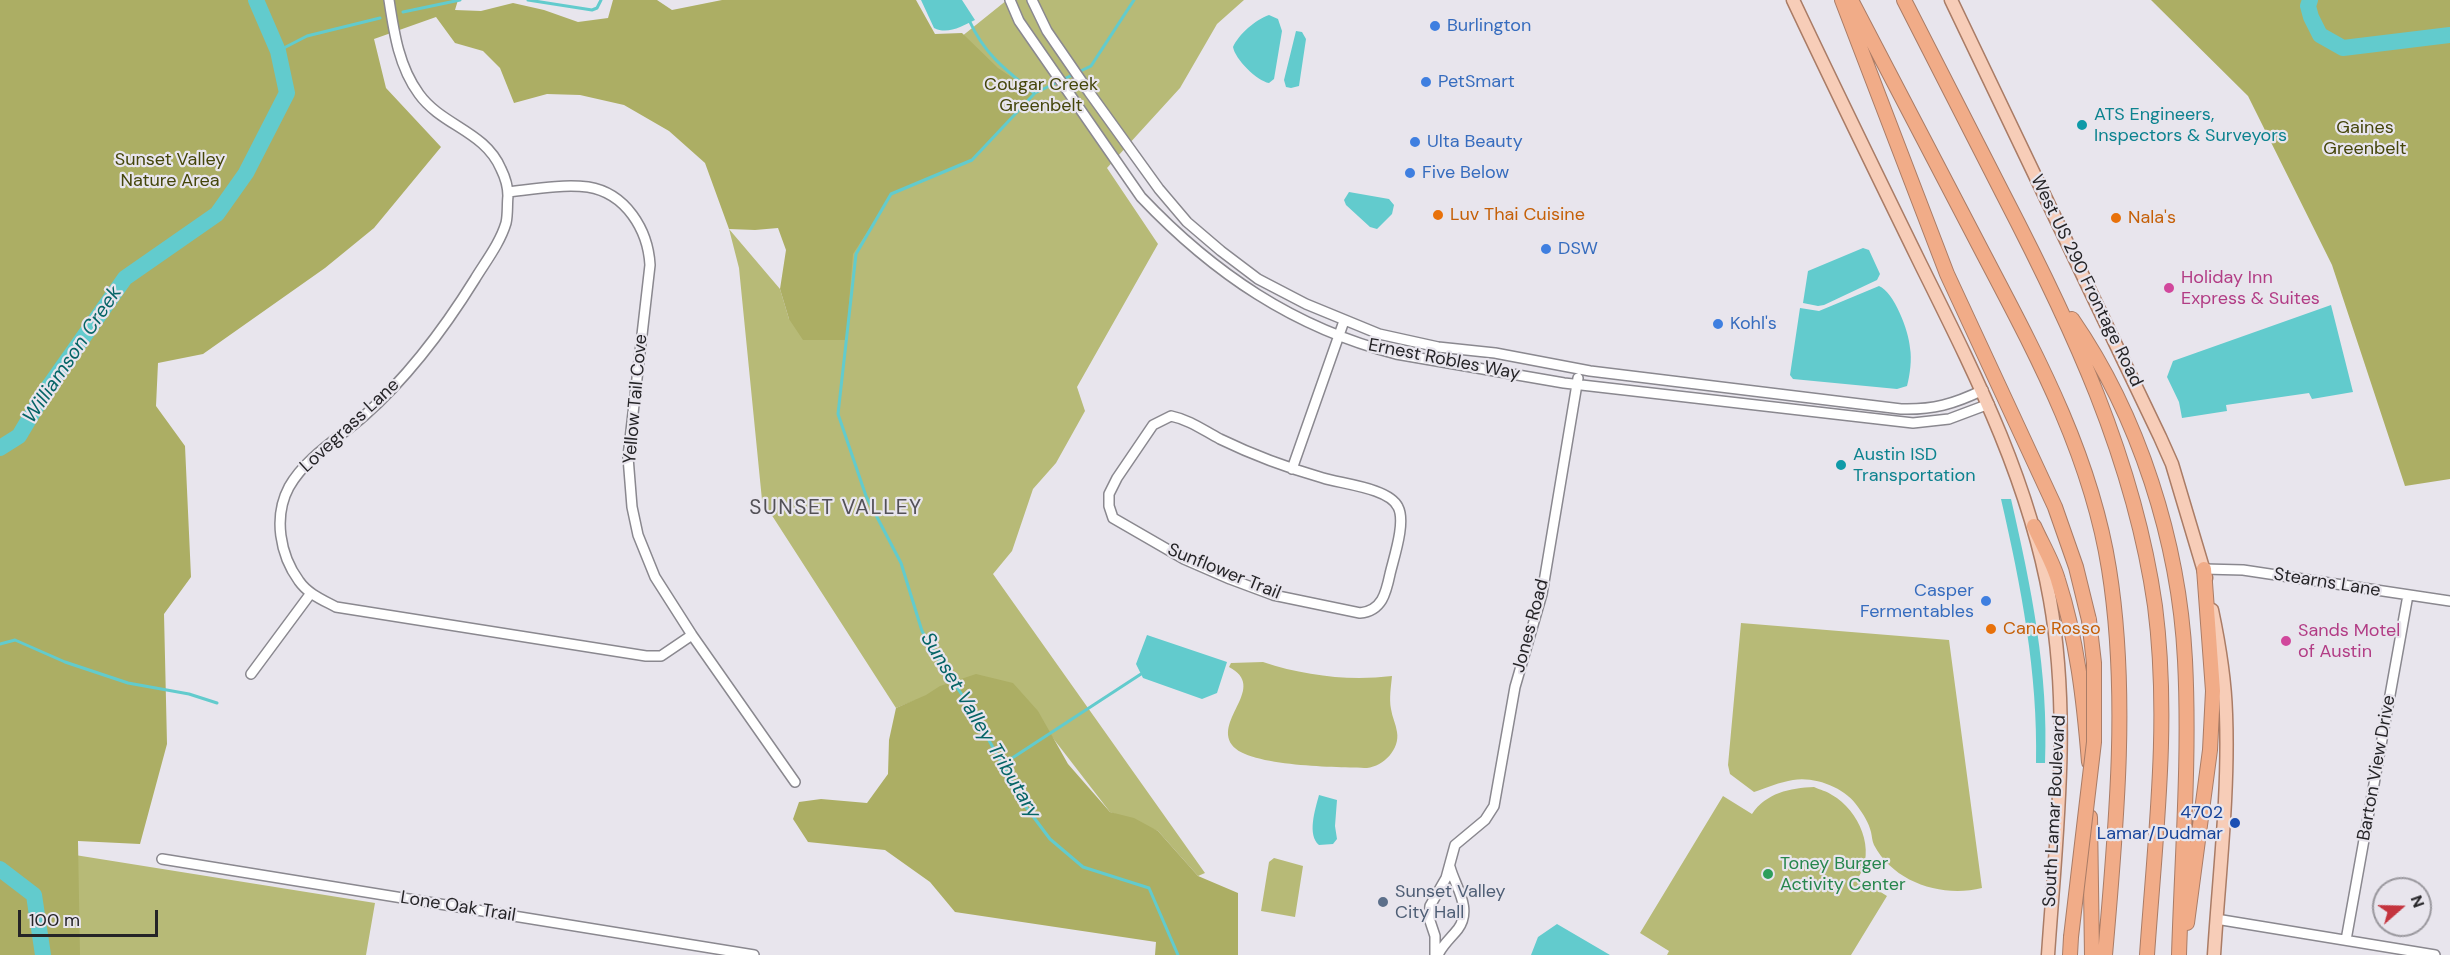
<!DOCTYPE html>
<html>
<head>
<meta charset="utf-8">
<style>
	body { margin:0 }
	#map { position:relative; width:2450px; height:955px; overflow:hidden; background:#e8e5ed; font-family:"DM Sans",sans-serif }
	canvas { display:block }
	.north { position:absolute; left:2372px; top:877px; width:60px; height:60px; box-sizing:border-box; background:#e8e5ed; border:2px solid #9a989e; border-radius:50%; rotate:70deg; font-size:16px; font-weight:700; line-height:24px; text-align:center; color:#252427 }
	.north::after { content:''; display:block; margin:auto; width:21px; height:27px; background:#c4343e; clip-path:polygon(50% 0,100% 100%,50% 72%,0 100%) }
	.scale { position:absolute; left:18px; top:910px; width:140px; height:27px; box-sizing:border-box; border:3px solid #252427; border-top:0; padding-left:8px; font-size:18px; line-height:21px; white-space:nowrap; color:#252427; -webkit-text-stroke:4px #e8e5ed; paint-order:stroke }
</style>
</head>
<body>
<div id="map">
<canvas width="2450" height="955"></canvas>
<div class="north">N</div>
<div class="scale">100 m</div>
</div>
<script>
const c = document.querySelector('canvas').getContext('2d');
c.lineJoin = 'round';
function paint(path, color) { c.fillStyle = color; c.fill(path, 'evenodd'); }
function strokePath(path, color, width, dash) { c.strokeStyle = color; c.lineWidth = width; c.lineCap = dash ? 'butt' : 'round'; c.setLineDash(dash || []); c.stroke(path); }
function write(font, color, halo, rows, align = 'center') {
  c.font = font + ' "DM Sans",sans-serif'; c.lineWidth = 4.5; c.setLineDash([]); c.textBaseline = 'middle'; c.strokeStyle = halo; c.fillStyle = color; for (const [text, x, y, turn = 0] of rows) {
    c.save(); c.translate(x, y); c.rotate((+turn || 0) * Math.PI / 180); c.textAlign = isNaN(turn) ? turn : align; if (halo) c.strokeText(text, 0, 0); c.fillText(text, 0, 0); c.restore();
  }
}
paint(new Path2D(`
	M1007,0H1244L1217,24L1180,88L1107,168L1158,244L1077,387L1085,411L1056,463L1033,489L1012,551L993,574L1205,873L1198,876L1158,831L1110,812L1049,733L916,700L896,708L762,500L739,268L729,229L780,289L789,319L956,41Z
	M1741,623L1949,640L1982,888C1943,898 1894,883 1874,845C1872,841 1872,836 1871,832C1869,823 1863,814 1858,807C1846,788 1815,776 1793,780C1780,782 1766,788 1754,792L1730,774L1728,765Z
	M1263,662C1305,676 1349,681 1392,676C1391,687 1389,698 1391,709C1392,717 1396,724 1397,732C1400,749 1384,766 1367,768C1340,767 1248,767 1232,745C1214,719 1268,687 1229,667L1231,663Z
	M1814,787C1820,790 1827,791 1832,795C1859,810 1877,851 1858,878L1887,896L1851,955H1667L1669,951L1640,933L1723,796L1752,814C1766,793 1790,788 1814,787Z
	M0,843L375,903L366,955H0Z
	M1274,858L1303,866L1295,917L1261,911L1269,862Z`), '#b7ba77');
paint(new Path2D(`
	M0,0H458L455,10L481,11L513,3L544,10L578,22L608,18L613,0H657L672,10L722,0H916L935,34L962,33L998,68L1035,93L972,160L891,195L853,254L846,340H803L789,319L780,289L786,250L778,228L755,230L729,229L705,163L669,131L624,105L580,95L547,94L514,103L500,68L483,51L455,43L436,17L374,39L386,88L441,147L374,228L325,268L203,354L158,363L156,406L185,446L191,577L164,614L167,744L140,844L78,841L80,955H0Z
	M2151,0H2450V479L2405,486L2332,265L2248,96Z
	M976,674L1013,683L1038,711L1068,764L1110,812L1134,818L1158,831L1198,876L1238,893V955H1155L1156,942L955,912L930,882L885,850L808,842L793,819L799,802L821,799L867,803L888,774L889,740L896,708L926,695L940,686Z`), '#acae64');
paint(new Path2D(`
	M921,0H962L975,20C962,26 948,35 934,28Z
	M1269,15L1278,19L1282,31L1274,79L1269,83C1257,81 1235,59 1233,47C1239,34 1255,20 1269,15Z
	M1296,31L1302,32L1306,39L1299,86L1291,88L1286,87L1284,80Z
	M1349,192L1389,199L1394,205L1392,214L1377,229L1370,227L1346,205L1344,200Z
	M1863,248L1869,250L1880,274L1877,280L1824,305L1818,306L1803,303L1808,271Z
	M1879,286C1894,292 1909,331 1910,348C1912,359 1910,375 1907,386L1897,389L1793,379L1790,375L1800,308L1819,311Z
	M2331,305L2353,392L2312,399L2309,393L2226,405L2227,411L2182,418L2179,402L2167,377L2173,361Z
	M2001,499H2011C2031,586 2049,673 2045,763H2036C2038,673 2021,586 2001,499Z
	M1147,635L1227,662L1217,693L1202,699L1143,678L1136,664Z
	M1319,795L1337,800L1335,826L1337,839L1333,844L1319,845C1307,835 1315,810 1319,795Z
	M1557,924L1610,955H1531L1538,937Z`), '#62cbcd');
strokePath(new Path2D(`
	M528,0L592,10L597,8L601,0
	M1134,0L1091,66L1035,93L972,160L891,194L856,254L838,414L866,496L901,563L922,631L943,667L971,708L1026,807L1050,839L1083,867L1149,888L1178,955
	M403,12L460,0
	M970,22C985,55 1006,70 1034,93
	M278,51L307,36L380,18
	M0,644L15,640L65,662L128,683L189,694L217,703
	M1003,764L1141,674`), '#62cbcd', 3);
strokePath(new Path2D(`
	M2310,0L2308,6L2311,17L2320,35L2343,48L2450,35
	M0,448L19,436L47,389L125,278L217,214L246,173L287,93L278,51L256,0
	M0,869L34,895L43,955`), '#62cbcd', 16);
const minor = new Path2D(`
	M389,0C394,33 399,67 419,94C442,126 485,131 501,169C505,177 508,187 508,196C507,204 508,215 506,223C500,243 486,261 475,279C444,329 409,376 364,416C339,438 306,457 289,487C273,517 280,555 299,581C308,594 323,600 336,607L646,656H661L692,635
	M1010,0L1019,21L1141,197C1213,273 1294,328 1396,354L1564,383L1913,423L1949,419L1989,404
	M1032,0L1047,31L1089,92L1159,189L1187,222L1221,251L1258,279L1306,304L1379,334L1438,347L1495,353L1590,371L1901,409C1933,410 1954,404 1983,390
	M508,192C534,189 562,184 588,187C626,193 648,230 650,265L628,457L632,507L638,535L655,577L692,635L795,782
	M1171,416C1190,420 1203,430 1220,439C1253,455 1288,468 1323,478C1342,484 1389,488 1398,507C1406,522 1394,557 1390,574C1386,593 1382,611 1360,613L1273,595L1230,579L1184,559L1113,518L1109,506V494L1117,478L1153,425Z
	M1292,469L1344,321
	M2204,569L2243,570L2450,601
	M251,674L311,593
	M162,859L754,955
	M2216,919L2435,955
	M2346,940L2408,595
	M1435,955V936L1429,918L1430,906L1446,878L1455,845L1485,820L1494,806L1515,687L1542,594L1578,378
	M1438,955C1443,944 1451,938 1458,929C1473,909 1455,886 1450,867`);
const major = new Path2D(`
	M1793,0C1835,89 1878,177 1921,265C1975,374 2029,480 2050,600C2071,718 2056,837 2048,955
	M1951,0L2160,437L2172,464L2206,578
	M2212,610C2219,643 2225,679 2226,714C2229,794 2219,875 2214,955`);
const highway = new Path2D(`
	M1842,0L1947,274L2055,507L2076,567L2089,620
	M1851,0C1895,84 1939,169 1983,253C2036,354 2091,455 2109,569C2129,694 2116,829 2105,955
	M1904,0C1937,65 1970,129 2003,194C2071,325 2134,458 2155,606C2170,722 2155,839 2147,955
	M2072,319C2139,416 2179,542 2185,660C2190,758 2182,857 2179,955
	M2034,526C2042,544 2053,562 2058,580C2077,639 2084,701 2089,762
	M2090,817L2092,955
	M2187,923L2210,750L2213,691L2204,569
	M2070,955L2071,937`);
strokePath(minor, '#8a888f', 12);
strokePath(major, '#aa7c66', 15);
strokePath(highway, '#aa7c66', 16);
strokePath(minor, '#fff', 9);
strokePath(major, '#f7cdb8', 12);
strokePath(highway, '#f1ac88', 14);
const highwayBridge = new Path2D(`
	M2071,937L2094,742V663L2089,620`);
strokePath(highwayBridge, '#aa7c66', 16, []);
strokePath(highwayBridge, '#f1ac88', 14);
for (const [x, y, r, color] of [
	[1435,26,6,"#3f7fe0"],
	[1426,82,6,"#3f7fe0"],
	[2082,125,6,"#0f9aa8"],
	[1415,142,6,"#3f7fe0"],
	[1410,173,6,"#3f7fe0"],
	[1438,215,6,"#e8710a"],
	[2116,218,6,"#e8710a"],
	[1546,249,6,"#3f7fe0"],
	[2169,288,6,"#d1479c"],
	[1718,324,6,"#3f7fe0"],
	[1841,465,6,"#0f9aa8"],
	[1986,601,6,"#3f7fe0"],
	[1991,629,6,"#e8710a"],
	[2286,641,6,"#d1479c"],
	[2235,823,6,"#1a4fb4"],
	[1768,874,6,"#2e9e5b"],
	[1383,902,6,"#5c6f8a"]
]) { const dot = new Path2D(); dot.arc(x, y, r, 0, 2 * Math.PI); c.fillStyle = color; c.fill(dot); strokePath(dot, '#e8e5ed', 2); }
write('18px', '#366cbe', '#e8e5ed', [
	["Burlington",1447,26],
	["PetSmart",1438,82],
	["Ulta Beauty",1427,142],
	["Five Below",1422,173],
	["DSW",1558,249],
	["Kohl's",1730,324],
	["Casper",1974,591,"right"],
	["Fermentables",1974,612,"right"]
], 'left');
write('18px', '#44450a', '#e8e5ed', [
	["Cougar Creek",1041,85],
	["Greenbelt",1041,106],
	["Gaines",2365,128],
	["Greenbelt",2365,149],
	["Sunset Valley",170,160],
	["Nature Area",170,181]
]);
write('18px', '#0d838f', '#e8e5ed', [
	["ATS Engineers,",2094,115],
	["Inspectors & Surveyors",2094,136],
	["Austin ISD",1853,455],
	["Transportation",1853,476]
], 'left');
write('18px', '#c56008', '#e8e5ed', [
	["Luv Thai Cuisine",1450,215],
	["Nala's",2128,218],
	["Cane Rosso",2003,629]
], 'left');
write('18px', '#b23c85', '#e8e5ed', [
	["Holiday Inn",2181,278],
	["Express & Suites",2181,299],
	["Sands Motel",2298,631],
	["of Austin",2298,652]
], 'left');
write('18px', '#252427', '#e8e5ed', [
	["West US 290 Frontage Road",2086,281,64],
	["Ernest Robles Way",1444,360,11],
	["Yellow Tail Cove",636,399,-85],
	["Lovegrass Lane",350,426,-43],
	["Sunflower Trail",1224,572,22],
	["Stearns Lane",2327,583,9],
	["Jones Road",1531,626,-75],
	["Barton View Drive",2377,768,-80],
	["South Lamar Boulevard",2055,811,-87],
	["Lone Oak Trail",458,907,9]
]);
write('18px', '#164399', '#e8e5ed', [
	["4702",2223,813],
	["Lamar/Dudmar",2223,834]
], 'right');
write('18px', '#27864d', '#e8e5ed', [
	["Toney Burger",1780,864],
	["Activity Center",1780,885]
], 'left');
write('18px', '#4e5e75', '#e8e5ed', [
	["Sunset Valley",1395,892],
	["City Hall",1395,913]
], 'left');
write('italic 20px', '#056466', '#e8e5ed', [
	["Williamson Creek",73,355,-56],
	["Sunset Valley Tributary",980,726,59]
]);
c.letterSpacing = '1.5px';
write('21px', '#535157', '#e8e5ed', [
	["SUNSET VALLEY",836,508]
]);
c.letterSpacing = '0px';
</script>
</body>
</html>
